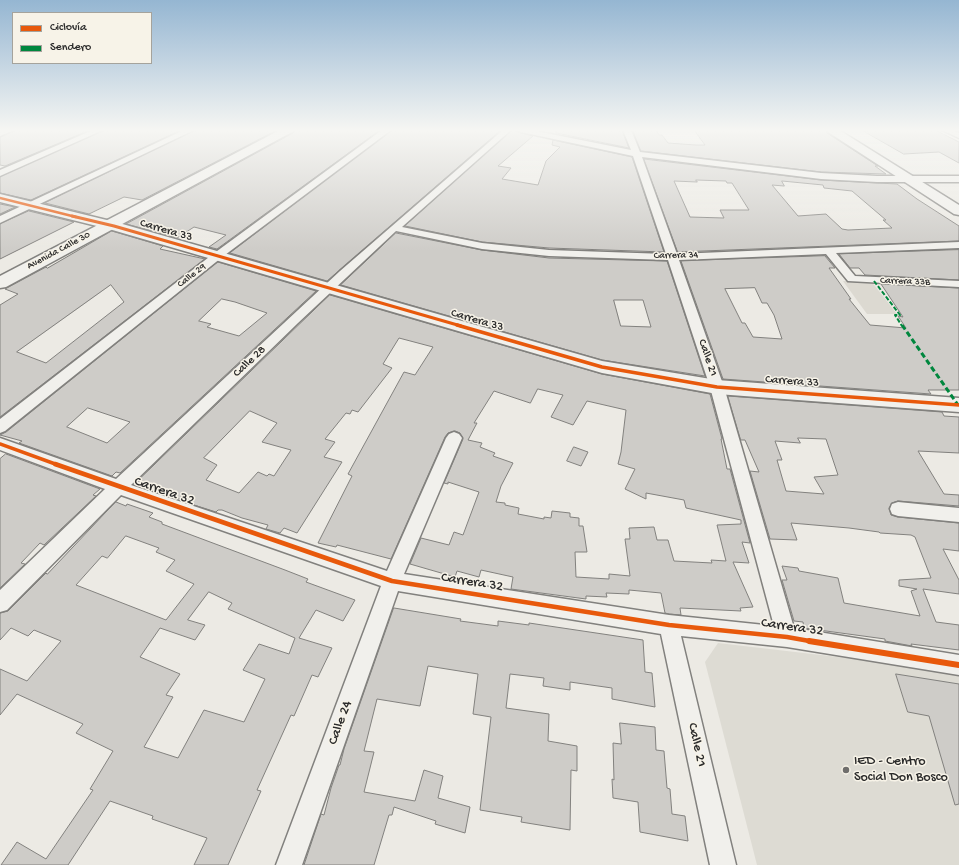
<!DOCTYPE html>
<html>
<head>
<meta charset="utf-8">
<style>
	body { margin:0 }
	#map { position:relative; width:959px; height:865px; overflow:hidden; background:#eceae4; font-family:"Gochi Hand",sans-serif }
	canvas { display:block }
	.legend { position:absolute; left:12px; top:12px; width:140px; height:52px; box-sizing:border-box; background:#f7f3e8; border:1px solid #a5a39c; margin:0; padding:5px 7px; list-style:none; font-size:12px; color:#2b2b2b }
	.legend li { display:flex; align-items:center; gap:8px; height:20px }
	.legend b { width:20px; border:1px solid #a5a39c }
</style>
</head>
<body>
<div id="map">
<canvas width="959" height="865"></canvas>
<ul class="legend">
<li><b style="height:5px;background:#e8590c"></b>Ciclovía</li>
<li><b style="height:5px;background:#00873e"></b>Sendero</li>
</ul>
</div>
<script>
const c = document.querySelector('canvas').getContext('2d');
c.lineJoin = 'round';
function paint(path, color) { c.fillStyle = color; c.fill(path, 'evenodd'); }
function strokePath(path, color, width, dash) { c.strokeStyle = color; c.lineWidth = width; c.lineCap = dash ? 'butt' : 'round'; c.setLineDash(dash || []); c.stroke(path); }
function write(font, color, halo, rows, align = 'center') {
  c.font = font + ' "Gochi Hand",sans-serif'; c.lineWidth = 3; c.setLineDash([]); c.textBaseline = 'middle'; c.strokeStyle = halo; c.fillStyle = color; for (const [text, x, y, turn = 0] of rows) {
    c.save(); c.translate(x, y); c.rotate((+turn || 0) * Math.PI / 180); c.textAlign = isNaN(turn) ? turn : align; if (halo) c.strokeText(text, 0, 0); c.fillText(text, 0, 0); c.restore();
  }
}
paint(new Path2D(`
	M718,643L898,664L959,675V865H757L705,662Z`), '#dddbd3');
paint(new Path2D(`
	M843,281H871L897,314H867Z`), '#dcd9d1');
const building = new Path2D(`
	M15,130H90L5,166L0,165V137Z
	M104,130H181L31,200L0,193V177Z
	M195,130H277L142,200L124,197L89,214L45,203Z
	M295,130H380L217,249L209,247L226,235L194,227L177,238L126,224L293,133Z
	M392,130H501L327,281L230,253Z
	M512,130L533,136L498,166L511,168L502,179L538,185L546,161L560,147L552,145L553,140L632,157L664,252L549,248L482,242L405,226Z
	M557,130H622L629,148L556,133Z
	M633,130H656L659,135H662L668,143L696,145H705L694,130H826L827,133L878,166H875L886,174L821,172L641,151Z
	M862,130H935L959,142V163L939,152L904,154Z
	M644,159L821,180L897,184L917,199L959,226V241L678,252ZM696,180L726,181L727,183H732L749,210H720L724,218L690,217L674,181L697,182ZM782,181L823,185L824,188L852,191L886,220H883L892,228L848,230L842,229L826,214L798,216L772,185L784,186Z
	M0,204L15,207L0,214Z
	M29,211L74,222L0,259V224Z
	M112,231L163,246L160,249L205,259L0,417V305L18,294L5,289L46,267L47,268ZM111,285L124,302L46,363L17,352Z
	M396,233L482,250L549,258L667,261L705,376L602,360L341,285ZM614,300H643L651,327L621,326Z
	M959,250V280L865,275L859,268H850L839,254Z
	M825,256L835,268H829L851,299H849L870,325L906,328L898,316L903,317L881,284L959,288V390H928L931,394L723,379L681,261ZM755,288L762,303H767L774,315L782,339L753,337L745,323H742L725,289Z
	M218,262L316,291L120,473L116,472L112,476L19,443L22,441L0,435L6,432ZM222,299L235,302L267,313L239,336L207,327L211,324L199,321ZM88,408L130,422L107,443L67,427Z
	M330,295L602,374L710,394L722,439H721L727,469H730L750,543L742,542L749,563L733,562L753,607L740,608L741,611L680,608L681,615L669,614L665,613L661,593L629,590V594L606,593L607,597L586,596V599L511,589L513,577L481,570L479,577L457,571L455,577L410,564L421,538L449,545L454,532L463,535L479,492L448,482V484L444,483L463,439L460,433L455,431L448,433L445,437L391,559L337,545L336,547L318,543L352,476L348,474L404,372L415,375L433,347L399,338L383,364L392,368L358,412L352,410L350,414L346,413L325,439L335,442L324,457L342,462L297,533L284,528L280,533L266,529L268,525L242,518L222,510H218L216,512L194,505L138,481ZM538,389L563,395L551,417L573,425L587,401L626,410L621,452L618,464L635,469L625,489L646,499V493L684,500L686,508L741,520V524L717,525L726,561L711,560L712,563L674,561L668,540H657L654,527L629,528L630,539H625L630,576L609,574V579L576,577L575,552H587L583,526H579V518L570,517V513L552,511L551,518L544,517V519L518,514L519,508L505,505V503L496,502L501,486L513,463L493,456L495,453L480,447L482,443L468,440L477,423H474L494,391L530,403ZM250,411L277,423L262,442L291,450L274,476L269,474L267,476L258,472L239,493L206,480L217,465L204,458Z
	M728,396L942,412L944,416L959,417V453L918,451L944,494L959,495V506L898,501L892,503L889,508L891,515L898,517L959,523V551L943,549L959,580V594L923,589L936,622L959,625V650L911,644L912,646L885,641V639L804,628L803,622L794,621L782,580H787L782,566L798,568L799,571L838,578L844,603L920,616L911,591L917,589L899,586V580L931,578L915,537L911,535L880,533L879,532L849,528L791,523L797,540L770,539L750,471L759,472L745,440H741ZM798,438L826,439L838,475L814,477L824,494L786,491L777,460H782L775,441L800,443Z
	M574,447L588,452L581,466L567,461Z
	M6,454L100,489L93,495L96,496L44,545L40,543L21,563L25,564L0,588V459Z
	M116,502L126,506L127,504L153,513L149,517L162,522V524L285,570L308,579L306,582L355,600L343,621L316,610L299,638L332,648L318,677L312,675L294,716L291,715L257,790L261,791L228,865H194L207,838L152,819L153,816L110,801L68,865H1L17,842L46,859L93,790L90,789L113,751L76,733L83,724L17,694L0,715V669L27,681L61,641L34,630L28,636L11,628L0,640V613L8,611L46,573L47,574ZM126,536L159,548L156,552L175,560L166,571L194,584L166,620L76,585L102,556L107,558ZM209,592L232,603L228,609L295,638L289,654L259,644L243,670L265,679L244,722L204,710L178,758L144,747L173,697L166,695L180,674L140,657L160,628L195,640L205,625L188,620Z
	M394,608L461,619L460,621L498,626V621L529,625V623L643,640L645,672L652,673L655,707L612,699V688L570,682V690L543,686L544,678L510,674L506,708L549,714L548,741L577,746V771L571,770L570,830L521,822L522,817L480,810L491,717L473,714L478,674L428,666L420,706L377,699L364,751L374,752L364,792L415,801L424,770L443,776L438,798L470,807L465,833L435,824L436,821L394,807L392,815H389L374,865H304L321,814L324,815L331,788L339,765H340L344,749Z
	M896,674L959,684V804L955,805L929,716L908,712Z
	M620,723L655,727L656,750L664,751L667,788L670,789L672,814L685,816L688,841L640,832L638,802L613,798L612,779L614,780L613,743L621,744Z`);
paint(building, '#ceccc8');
strokePath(building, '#82817e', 1);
const street = new Path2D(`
	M4,130H14L0,136V131Z
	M93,130H103L0,176V170Z
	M184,130H194L0,223V216Z
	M382,130H391L221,258L5,431L0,433V419L213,254Z
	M503,130H511L402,227L482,243L549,250L666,254L633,156L521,132L517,130H531L631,150L623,130H631L640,152L821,173L877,176H959V182H877L821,179L642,157L677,254L959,242V248L836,253L855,276L959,281V287L848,281L826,254L679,260L724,387L794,628L959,655V675L787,647L681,636L736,865H710L661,634L398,591L302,865H276L381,586L121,495L7,610L0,612V590L105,489L0,450V438L116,479L340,271ZM396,231L482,249L549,256L668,260L710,387L774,626L669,615L404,574L462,438L459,434L454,432L449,434L446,438L387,571L131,485L298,323Z
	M942,130H952L959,133V138Z
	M898,502L959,508V522L898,516L892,514L890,509L892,504Z`);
const secondary = new Path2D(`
	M827,130H839L959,205V215L954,214L828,132Z
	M0,194L119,223L602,361L717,380L959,398V412L717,394L602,373L109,229L0,202Z`);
const highway = new Path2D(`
	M280,130H294L292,132L6,287L0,288V276Z`);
strokePath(street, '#82817e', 3);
strokePath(secondary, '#82817e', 3);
strokePath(highway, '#82817e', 3);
paint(street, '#f1f0ec');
paint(secondary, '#f1f0ec');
paint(highway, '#f1f0ec');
strokePath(new Path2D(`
	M874,281L900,315H895L902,326`), '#00873e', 2, [4.5, 2]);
strokePath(new Path2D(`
	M902,325L958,405`), '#00873e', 3, [5.5, 3]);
strokePath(new Path2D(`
	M0,198L76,217`), '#e8590c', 2.5);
strokePath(new Path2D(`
	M72,216L114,226L461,326`), '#e8590c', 3);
strokePath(new Path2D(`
	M457,325L602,367L717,387L959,405
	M0,444L58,465`), '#e8590c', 3.5);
strokePath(new Path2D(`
	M55,464L392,581L669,625L787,637L815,642`), '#e8590c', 4.5);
strokePath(new Path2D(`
	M809,641L959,665`), '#e8590c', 6);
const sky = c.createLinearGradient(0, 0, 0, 251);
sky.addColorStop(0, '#95b6d2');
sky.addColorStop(0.52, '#f6f6f3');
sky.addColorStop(1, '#f6f6f300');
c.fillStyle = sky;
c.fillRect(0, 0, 959, 251);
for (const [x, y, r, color] of [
	[846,770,4,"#6f6e6c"]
]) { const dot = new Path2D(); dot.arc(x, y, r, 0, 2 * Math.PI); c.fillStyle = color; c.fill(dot); strokePath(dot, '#f7f3e8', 1.5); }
write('10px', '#2b2b2b', '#f7f3e8', [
	["Avenida Calle 30",59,251,-28],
	["Carrera 34",676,256,-1],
	["Calle 29",192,276,-38],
	["Carrera 33B",905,282,2]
]);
write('12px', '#2b2b2b', '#f7f3e8', [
	["Carrera 33",166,231,16],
	["Carrera 33",477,321,16],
	["Calle 21",707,358,71],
	["Calle 28",250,362,-43],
	["Carrera 33",792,382,4]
]);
write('14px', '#2b2b2b', '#f7f3e8', [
	["Carrera 32",164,492,19],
	["Carrera 32",472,583,9],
	["Carrera 32",792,628,8],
	["Calle 24",341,723,-70],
	["Calle 21",696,745,77]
]);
write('14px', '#2b2b2b', '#f7f3e8', [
	["IED - Centro",854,762],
	["Social Don Bosco",854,778]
], 'left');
</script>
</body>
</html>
